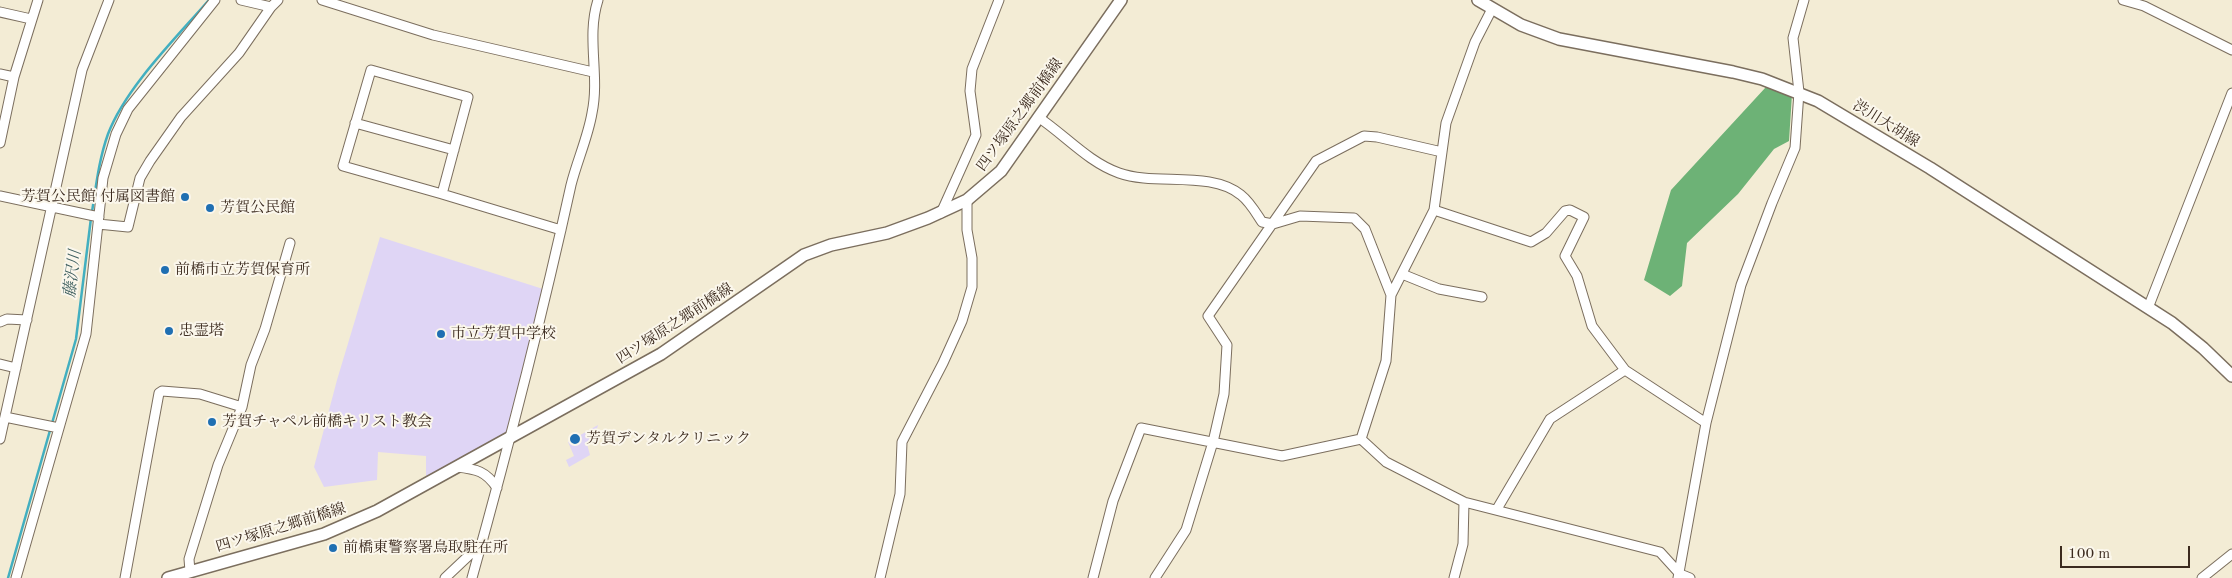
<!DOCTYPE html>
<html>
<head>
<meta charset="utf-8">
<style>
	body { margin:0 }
	#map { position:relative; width:2232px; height:578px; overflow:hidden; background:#f3ecd5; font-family:"Old Standard TT",serif }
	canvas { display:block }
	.scale { position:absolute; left:2060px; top:546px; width:130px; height:22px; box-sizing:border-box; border:2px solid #3b2a1e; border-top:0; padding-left:6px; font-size:15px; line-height:18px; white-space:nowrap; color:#3b2a1e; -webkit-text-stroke:4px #fbf7ec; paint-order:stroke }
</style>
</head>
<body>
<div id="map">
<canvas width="2232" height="578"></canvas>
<div class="scale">100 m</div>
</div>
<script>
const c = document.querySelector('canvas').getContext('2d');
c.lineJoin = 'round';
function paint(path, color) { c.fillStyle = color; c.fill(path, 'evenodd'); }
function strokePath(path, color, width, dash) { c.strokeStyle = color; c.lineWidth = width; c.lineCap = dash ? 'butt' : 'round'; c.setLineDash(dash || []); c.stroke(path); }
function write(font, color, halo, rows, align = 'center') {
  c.font = font + ' "Old Standard TT","Noto Serif JP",serif'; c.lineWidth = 4; c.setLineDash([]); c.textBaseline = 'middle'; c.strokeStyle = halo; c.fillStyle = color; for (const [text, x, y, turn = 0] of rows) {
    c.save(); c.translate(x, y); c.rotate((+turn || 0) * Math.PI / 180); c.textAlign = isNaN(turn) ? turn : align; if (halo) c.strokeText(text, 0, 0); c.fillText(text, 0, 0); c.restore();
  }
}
paint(new Path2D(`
	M380,237L543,289L506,435L426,477V456L378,452L377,480L324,487L314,467L337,380Z
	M598,425L594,439L587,444L590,455L569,467L566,460L574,456L568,442Z`), '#dfd5f5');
paint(new Path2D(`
	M1766,87L1792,94L1789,141L1774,149L1738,194L1687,243L1682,286L1670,296L1644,280L1671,190Z`), '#6db276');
strokePath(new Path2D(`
	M92,212C96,186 99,159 108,134C126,87 176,38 209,0
	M8,578L76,339L91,218`), '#42afc0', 2.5);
const minor = new Path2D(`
	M241,0L271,7
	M322,0L433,35L593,72
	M2123,0L2144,6L2232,50
	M0,12L31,19
	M371,70L468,97L442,194L343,166Z
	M0,74L14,77
	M1038,117C1065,135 1088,162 1119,173C1155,186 1211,170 1241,195C1250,202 1256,213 1262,222L1273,224L1300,216L1354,218L1365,229L1391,295
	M355,123L454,150
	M0,143L14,77L38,0
	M442,194L561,230
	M0,196L99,217
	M1434,210L1531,242L1546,233L1565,211L1570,210L1584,217L1565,256L1577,276L1592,326L1625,370L1706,423
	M941,213L976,135L970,91L972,69L999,0
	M98,224L128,227L140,178L150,161L181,117L239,53L271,7L278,0
	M1402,274L1439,289L1482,297
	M2148,308L2232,93
	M0,322L7,319L27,320
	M0,364L16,368
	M5,417L59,428
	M0,439L82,70L109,0
	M1361,439L1386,361L1391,295L1434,210L1446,123L1475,42L1492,9
	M1361,439L1386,462L1464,502L1660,552L1680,574L1690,578
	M457,467C476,469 486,471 497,488
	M1497,509L1550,419L1625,370
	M190,571L189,559L218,465L242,407L251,365L265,329L290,243
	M16,578L86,334L103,178L116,134L128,109L215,0
	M125,578L159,393L162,391L200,394L242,407
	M445,578L481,544
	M472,578C508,449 542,317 571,185C577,161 588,137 592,113C600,75 586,37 598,0
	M880,578L900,494L902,442L943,363L962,321L972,287V258L967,230V200
	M1093,578L1113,501L1141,428L1282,456L1361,439
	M1155,578L1186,530L1213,442L1224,394L1227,345L1208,316L1316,161L1364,136L1377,137L1442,152
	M1454,578L1463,544L1464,502
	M1678,578L1706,423L1741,285L1772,203L1795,148L1799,92L1793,38L1804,0
	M2202,578L2232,554`);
const major = new Path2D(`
	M1478,0L1521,25L1559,39L1733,72L1762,79L1818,101L1930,168L2172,323L2203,348L2232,376
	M168,578L324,534L377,511L661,354L804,255L831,245L887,233L928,218L967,200L1001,171L1121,0`);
strokePath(minor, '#7b6e5e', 11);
strokePath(major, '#7b6e5e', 14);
strokePath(minor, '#fff', 9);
strokePath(major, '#fff', 11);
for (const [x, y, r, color] of [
	[185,197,5,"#1f6fb2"],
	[210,208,5,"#1f6fb2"],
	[165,270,5,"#1f6fb2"],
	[169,331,5,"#1f6fb2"],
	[441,334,5,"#1f6fb2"],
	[212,422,5,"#1f6fb2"],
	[575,439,6,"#1f6fb2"],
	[333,548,5,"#1f6fb2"]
]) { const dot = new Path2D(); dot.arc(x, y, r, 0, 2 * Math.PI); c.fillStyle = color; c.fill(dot); strokePath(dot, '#fbf7ec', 2); }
write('15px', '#3b2a1e', '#fbf7ec', [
	["四ツ塚原之郷前橋線",1020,115,-54],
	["渋川大胡線",1886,124,32],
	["四ツ塚原之郷前橋線",675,324,-33],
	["四ツ塚原之郷前橋線",281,528,-17]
]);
write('15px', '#3b2a1e', '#fbf7ec', [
	["芳賀公民館 付属図書館",175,197,"right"],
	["芳賀公民館",220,208],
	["前橋市立芳賀保育所",175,270],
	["忠霊塔",179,331],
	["市立芳賀中学校",451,334],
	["芳賀チャペル前橋キリスト教会",222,422],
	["芳賀デンタルクリニック",586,439],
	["前橋東警察署鳥取駐在所",343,548]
], 'left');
write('italic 16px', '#3e5f5f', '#fbf7ec', [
	["藤沢川",73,274,-83]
]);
</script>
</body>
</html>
